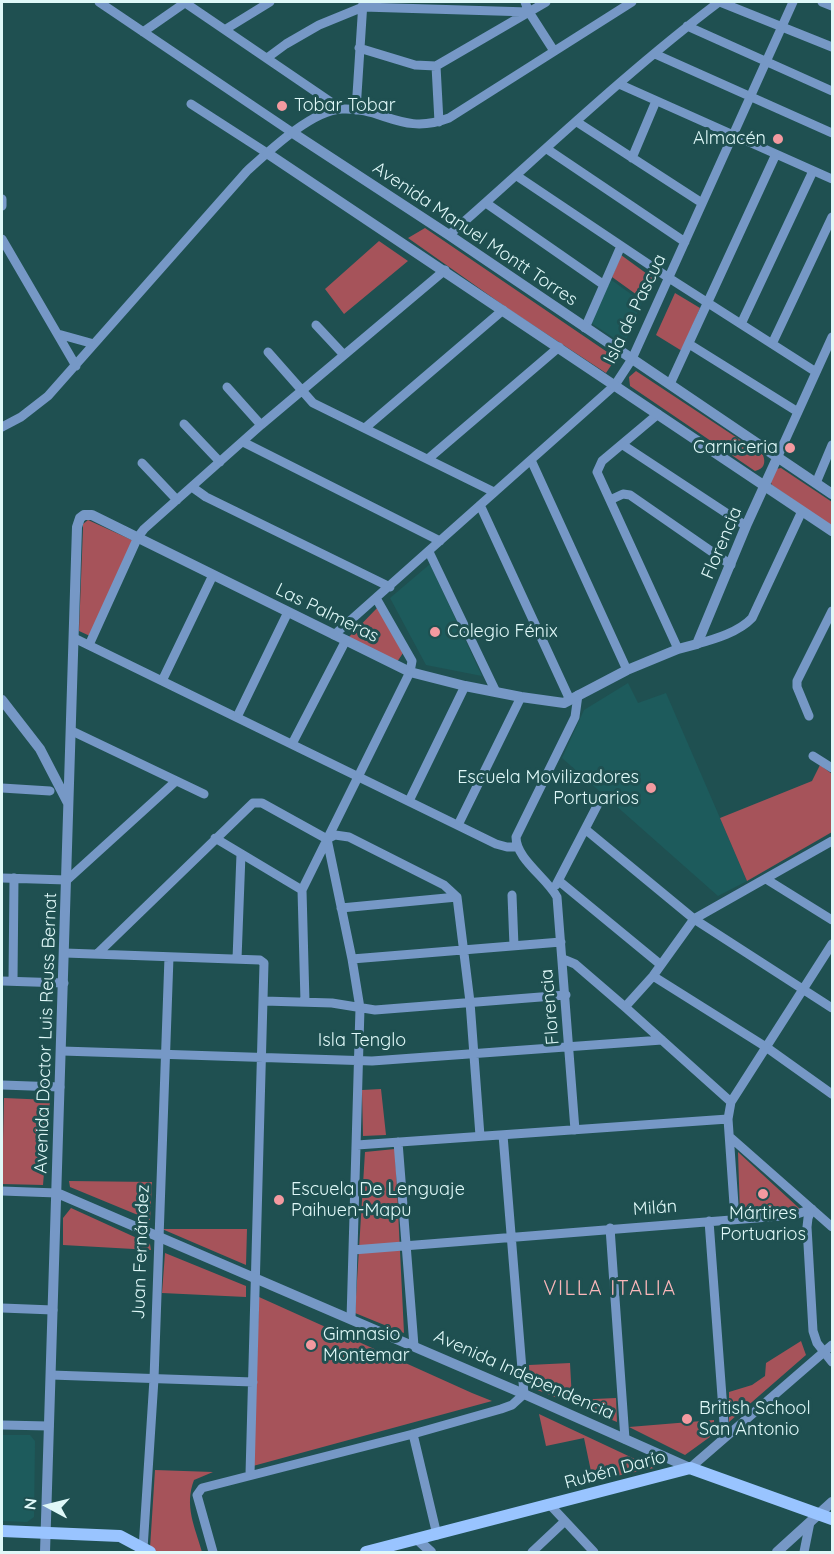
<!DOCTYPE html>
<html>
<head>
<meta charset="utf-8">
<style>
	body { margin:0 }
	#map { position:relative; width:834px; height:1554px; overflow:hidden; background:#1f5051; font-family:Quicksand,sans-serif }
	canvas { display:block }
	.frame { position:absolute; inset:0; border:3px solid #dff8f8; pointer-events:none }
	.north { position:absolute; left:18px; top:1476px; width:60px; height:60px; -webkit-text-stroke:4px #1f5051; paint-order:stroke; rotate:277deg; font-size:16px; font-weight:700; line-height:24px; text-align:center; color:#dff8f8 }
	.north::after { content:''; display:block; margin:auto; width:21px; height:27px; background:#dff8f8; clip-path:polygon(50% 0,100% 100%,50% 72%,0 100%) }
</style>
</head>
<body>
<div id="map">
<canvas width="834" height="1554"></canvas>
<div class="frame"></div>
<div class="north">N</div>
</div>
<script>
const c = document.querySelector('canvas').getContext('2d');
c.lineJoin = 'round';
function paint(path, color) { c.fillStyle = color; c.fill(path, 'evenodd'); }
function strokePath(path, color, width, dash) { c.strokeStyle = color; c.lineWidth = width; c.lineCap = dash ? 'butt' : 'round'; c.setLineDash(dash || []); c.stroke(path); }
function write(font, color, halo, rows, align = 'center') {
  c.font = font + ' Quicksand,sans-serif'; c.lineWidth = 6; c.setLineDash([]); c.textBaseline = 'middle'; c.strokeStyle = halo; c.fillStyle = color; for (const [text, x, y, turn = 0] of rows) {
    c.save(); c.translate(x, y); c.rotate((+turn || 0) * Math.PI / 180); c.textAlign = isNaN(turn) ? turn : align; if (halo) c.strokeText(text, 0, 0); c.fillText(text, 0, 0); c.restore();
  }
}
paint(new Path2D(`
	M610,279L642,302L626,340L620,342L591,323Z
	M430,564L482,676L426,665L390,598Z
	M628,683L638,703L666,693L720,818L747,881L718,896L562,758L584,710Z
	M2,1435H30L35,1441L34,1517L27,1522L2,1521Z`), '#1d5b5c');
paint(new Path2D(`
	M425,228L616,358L606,373L510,310L408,238Z
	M379,241L408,261L344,314L325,289Z
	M621,255L654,279L644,300L612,277Z
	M675,293L700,308L682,351L656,335Z
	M636,371L763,455C766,463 764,469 755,471L630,386L629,377Z
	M781,468L832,502V527L772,485L770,480L776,469Z
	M88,520L134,541L90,636L79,631L83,529V524Z
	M378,607L403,653L397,662L348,638Z
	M820,765L832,774V832L747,881L720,818L812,781Z
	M381,1089L386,1135L363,1136L362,1090Z
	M4,1098L50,1100L43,1185L2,1184Z
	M395,1149L404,1333L355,1313L365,1152Z
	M738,1152L800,1209L740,1215Z
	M69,1181L152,1182L150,1220L70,1187Z
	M71,1208L150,1244L151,1250L63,1245V1218Z
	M162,1229H247L246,1265Z
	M165,1253L246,1286V1297L162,1293Z
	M259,1297L472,1393L492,1401L253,1466Z
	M801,1341L806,1355L729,1422V1392L752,1385L765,1376L766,1363Z
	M570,1363L572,1400L616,1398L617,1422L530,1387L529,1365Z
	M539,1414L654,1468L593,1481L584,1438L546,1446Z
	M714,1420V1434L685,1455L629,1427Z
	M155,1470L213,1472L194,1480C184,1506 195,1527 202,1552H158L150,1548Z`), '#a6535a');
strokePath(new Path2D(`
	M99,2L293,133
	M184,2L341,109
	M525,2L529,12L554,51
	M720,2L832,47
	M822,2L832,6
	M687,26L832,91
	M226,29L270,2
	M143,32L186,2
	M359,48L415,65L436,66L546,2
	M655,54L832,133
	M267,58L286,44L319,25L363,7L529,12
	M436,66L439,122
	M619,84L832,179
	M191,104L267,153
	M356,110L363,2
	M577,122L702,203
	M547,149L685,242
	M632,158L656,101
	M517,176L669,278L816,372
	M2,199V206
	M486,203L604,285
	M449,235C538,157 625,73 719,2
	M2,239L76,366
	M741,324L813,171
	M316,325L344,355
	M585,328L621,246
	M58,334L94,344
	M689,344L798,412
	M772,344L832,217
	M268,352L313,403L494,492
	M670,384L776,154
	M227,387L261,425
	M658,414L602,461L597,472L678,649
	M184,424L220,462
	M2,427L21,417L48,396L247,171C269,151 312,110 342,109C383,107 402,136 449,118L632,2
	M365,428L503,310
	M243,442L440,541
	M623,445L746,526
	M778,456L832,337
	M428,459L559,347
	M531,460L627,670
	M142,463L177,500
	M816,483L832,445
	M192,487L206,497L390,587
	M610,500L623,494L630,495L731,565
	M480,505L570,700
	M429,552L496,692
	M334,635L615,385L632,359L793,2
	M74,638L496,844L507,847H517
	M697,644C715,639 739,632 752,618L802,511
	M89,645L138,537L144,529L261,425L445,270
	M162,681L213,575
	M809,716L797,687V681L832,611
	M237,717L288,612
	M72,731L204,794
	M292,744L346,640
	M813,756L832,768
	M2,788L50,791
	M409,801L465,686
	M458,825L521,697
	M585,829L694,919L832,1008
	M215,838L302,890
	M327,839L352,959L360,1008L351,1319
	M327,839L335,835L349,837L444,885L457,897L470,1002L480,1136
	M2,878L67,880L176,781
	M766,879L832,920
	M559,881L661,965
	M556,885L598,804
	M512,895L514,946
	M341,908L457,897
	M65,953L260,960L264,963L250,1474
	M97,954L253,803H262L327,839
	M237,959L241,854
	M352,959L561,942
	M563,959L575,964L625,1007L731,1102
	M653,976L766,1047L832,1094
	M2,981L64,983
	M13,981L14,878
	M264,1001L332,1003L375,1010L566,995
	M305,1002L302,890L410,672L412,661L376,598
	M625,1007L653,976L694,919L832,841
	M62,1051L372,1061L662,1040
	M2,1085L60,1087
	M575,1130L557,897C547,878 516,859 516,837L575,717L578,695
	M730,1137L832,1227
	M398,1142L414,1346
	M357,1145L728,1119
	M2,1191L57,1193
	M812,1209L808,1218L807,1227L813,1331L817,1343L832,1362
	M735,1219L728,1119L731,1102L832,944
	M709,1221L725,1437
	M610,1228L625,1439
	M353,1250L794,1215L812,1209
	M2,1308L53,1310
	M51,1375L253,1382
	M2,1425L49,1426
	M413,1434L437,1535
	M690,1468L832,1345
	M551,1506L594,1552
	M143,1549L154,1379L169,957
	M213,1552L197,1495L202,1488L413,1434L501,1409L512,1405L524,1394L503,1135
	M532,1552L565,1521
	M804,1552L810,1522`), '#7698c6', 9);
strokePath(new Path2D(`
	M293,133L449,235L832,494
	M267,153L832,531
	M2,700L40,749L68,803
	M57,1193L524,1394L690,1468
	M418,1540L431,1552
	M45,1552L77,527L80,518L84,515H92L410,672L465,686L521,697L564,703L627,670L678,649L697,644L746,526L778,456
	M777,1552L832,1502`), '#7698c6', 10);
strokePath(new Path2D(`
	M2,1531L120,1536L150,1552
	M366,1552L690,1468L832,1519`), '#99c4ff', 12);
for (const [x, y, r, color] of [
	[282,106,6,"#f49aa0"],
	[778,139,6,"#f49aa0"],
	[790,448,6,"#f49aa0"],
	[435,632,6,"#f49aa0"],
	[651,788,6,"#f49aa0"],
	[763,1194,6,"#f49aa0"],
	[279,1200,6,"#f49aa0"],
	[311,1345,6,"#f49aa0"],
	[687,1419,6,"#f49aa0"]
]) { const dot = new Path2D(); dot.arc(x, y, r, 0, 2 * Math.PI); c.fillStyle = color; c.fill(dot); strokePath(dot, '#1f5051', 2); }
write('18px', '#dff8f8', '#1f5051', [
	["Tobar Tobar",294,106],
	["Almacén",766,139,"right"],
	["Carniceria",778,448,"right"],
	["Colegio Fénix",447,632],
	["Escuela Movilizadores",639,778,"right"],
	["Portuarios",639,799,"right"],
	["Escuela De Lenguaje",291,1190],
	["Paihuen-Mapu",291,1211],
	["Mártires",763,1214,"center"],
	["Portuarios",763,1235,"center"],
	["Gimnasio",323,1335],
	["Montemar",323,1356],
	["British School",699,1409],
	["San Antonio",699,1430]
], 'left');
write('18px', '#dff8f8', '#1f5051', [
	["Avenida Manuel Montt Torres",475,234,34],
	["Isla de Pascua",635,309,-64],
	["Florencia",722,543,-67],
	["Las Palmeras",327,613,26],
	["Florencia",550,1007,-95],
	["Avenida Doctor Luis Reuss Bernat",46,1033,-88],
	["Isla Tenglo",362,1041],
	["Milán",655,1208,-4],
	["Juan Fernández",141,1252,-88],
	["Avenida Independencia",524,1375,24],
	["Rubén Darío",615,1470,-15]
]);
c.letterSpacing = '1.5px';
write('20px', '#fcb7ba', '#1f5051', [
	["VILLA ITALIA",610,1289]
]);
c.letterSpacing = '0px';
</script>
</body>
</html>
